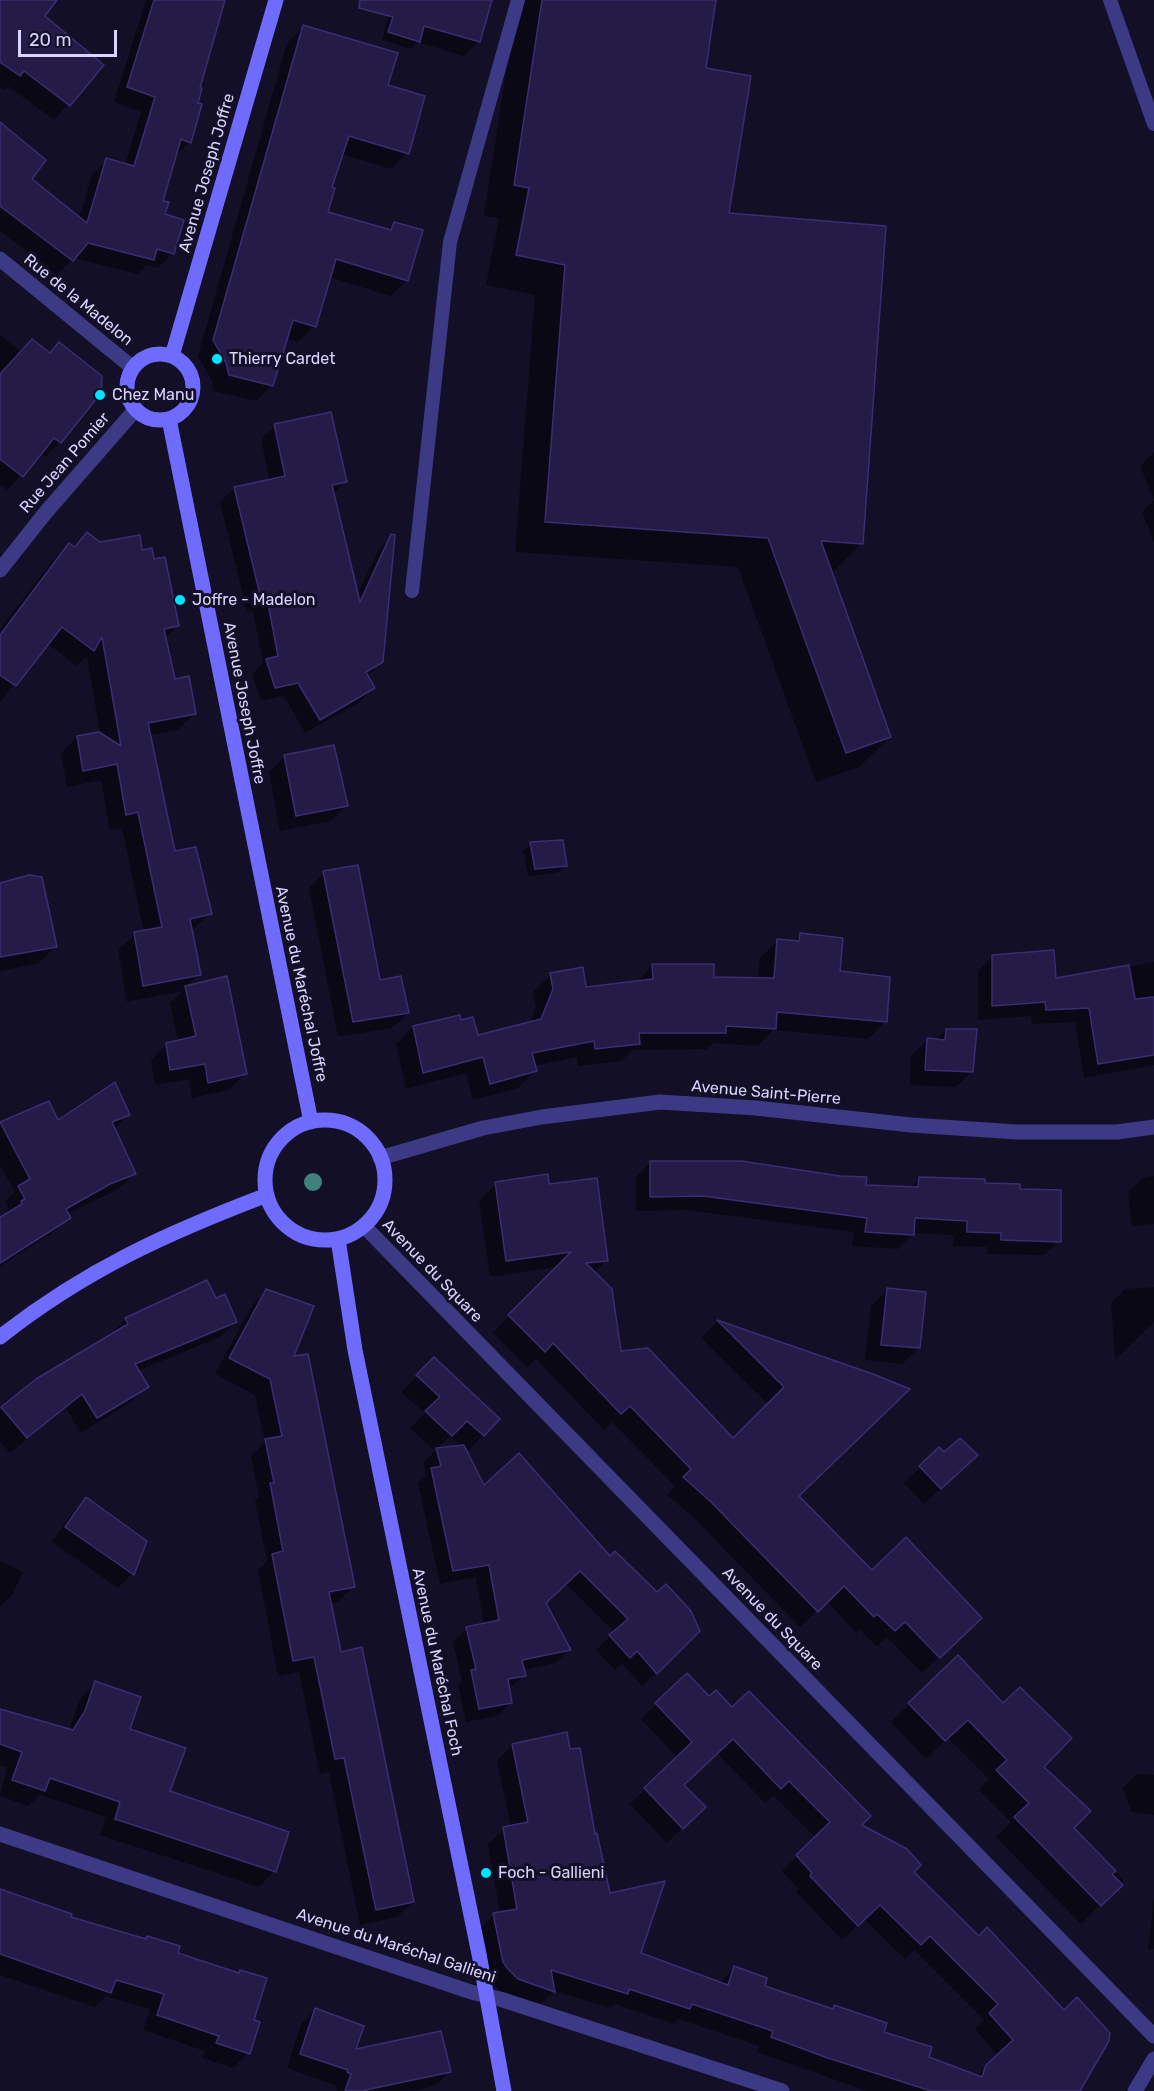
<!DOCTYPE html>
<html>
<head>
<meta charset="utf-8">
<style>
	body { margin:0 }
	#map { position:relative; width:1154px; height:2091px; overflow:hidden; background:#130f26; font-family:Rubik,sans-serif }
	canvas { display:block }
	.scale { position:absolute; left:18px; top:30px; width:99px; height:27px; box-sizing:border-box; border:3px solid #d9d4ff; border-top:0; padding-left:8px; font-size:18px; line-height:21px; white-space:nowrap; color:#d9d4ff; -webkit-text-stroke:4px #130f26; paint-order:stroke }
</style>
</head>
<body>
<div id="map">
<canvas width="1154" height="2091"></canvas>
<div class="scale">20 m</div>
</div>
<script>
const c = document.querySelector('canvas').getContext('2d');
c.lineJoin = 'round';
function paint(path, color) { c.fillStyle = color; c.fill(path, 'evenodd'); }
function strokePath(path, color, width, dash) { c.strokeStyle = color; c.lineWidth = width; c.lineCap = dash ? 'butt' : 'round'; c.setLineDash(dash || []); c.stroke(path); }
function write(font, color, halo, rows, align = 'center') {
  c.font = font + ' Rubik,sans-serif'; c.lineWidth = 6; c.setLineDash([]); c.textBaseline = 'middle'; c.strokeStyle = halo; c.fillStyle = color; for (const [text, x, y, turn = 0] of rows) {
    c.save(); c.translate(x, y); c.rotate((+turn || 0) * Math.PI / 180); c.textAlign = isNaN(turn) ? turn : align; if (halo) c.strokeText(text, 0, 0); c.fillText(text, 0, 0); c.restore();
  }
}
paint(new Path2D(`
	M5,0H55L43,16L102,65L54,120L8,86L4,90L0,88V16Z
	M146,0H212L190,142L175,157L161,202L173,253L158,268L147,265L138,274L74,258L57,275L0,231V124L30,179L79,218L92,175L107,160L125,165L141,112L114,102Z
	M422,0H490L478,41L464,56L417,42L411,49L382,40L390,12Z
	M517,0H714L704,69L727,215L862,543L831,574L890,737L859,767L816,782L738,567L515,552L535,295L486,285L499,218L484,216Z
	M303,27L387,86L407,153L391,169L341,154L326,213L387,231L394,223L407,280L391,296L329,277L314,326L298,342L286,338L272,385L256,401L214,391L211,379L198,356L287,43Z
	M0,335L21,352L99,393L60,442L45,457L40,453L8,490L0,485Z
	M275,425L345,482L333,494L357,595L378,550L392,536L382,662L367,676L373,688L360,702L305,733L284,696L261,701L252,674L263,663L253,611L247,612L220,502L234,488L270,481L261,439Z
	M1154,452V500L1140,466Z
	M1154,500V542L1142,512Z
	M87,534L99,544L141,552L177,626L165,639L174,681L195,713L178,730L149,735L173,853L210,914L191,931L199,974L186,987L245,1074L229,1090L192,1098L189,1079L155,1085L151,1060L167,1044L178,1042L170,1003L183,991L127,1002L118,950L135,934L144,932L122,828L110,830L101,780L67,787L61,753L77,737L100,733L87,656L77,666L47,643L0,702V629L52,561L69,545L73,548Z
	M285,756L347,805L331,821L280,831L269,772Z
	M531,844L565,865L558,873L528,876L523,851Z
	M324,873L378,982L408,1013L392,1028L338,1037L309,888Z
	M0,884L56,946L39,963L0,971Z
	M800,935L885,1022L868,1039L773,1030L758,1046L714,1043L707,1049L633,1050L621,1061L578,1066L577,1057L534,1066L535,1071L518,1088L473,1100L466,1073L406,1089L396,1044L413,1027L460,1022L477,1037L530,1023L536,1007L533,992L551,975L585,989L636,983L653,965L712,979H758L760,958L777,941L793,942Z
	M992,957L1055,980L1154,962V1065L1084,1078L1075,1022L1032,1024L1031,1016L978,1020V971Z
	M946,1030L972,1071L956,1087L910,1085L911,1056L927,1040H936Z
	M48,1103L58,1122L128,1115L114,1129L134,1174L119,1189L66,1214L69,1218L54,1232L0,1266V1216L9,1210L5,1202L15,1191L0,1166V1124Z
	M650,1163L864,1186L910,1188L919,1179L1018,1190L1059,1241L1045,1255L987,1254V1247L953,1246L954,1235L913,1233L898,1249L852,1246L854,1232L687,1210L636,1211V1177Z
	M1154,1176V1224L1132,1226L1128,1192L1143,1178Z
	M496,1184L548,1186L607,1260L594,1273L619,1352L733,1440L768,1404L701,1338L717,1322L873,1375L797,1496L872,1572L963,1634L922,1673L887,1637L877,1647L860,1630L856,1633L827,1601L800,1627L693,1517L667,1495L675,1486L612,1422L604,1430L536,1359L527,1367L493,1333L557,1267L490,1277L479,1201Z
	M1154,1287V1322L1115,1360L1111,1303L1125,1289Z
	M888,1289L919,1348L902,1364L865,1360L871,1306Z
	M266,1291L292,1358L354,1586L338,1602L330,1604L340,1653L413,1902L397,1917L360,1925L329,1772L320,1774L299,1672L278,1676L258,1570L267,1561L255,1500L259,1497L251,1456L265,1442L255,1395L215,1374L251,1307Z
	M215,1300L236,1322L220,1337L137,1371L147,1386L131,1402L81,1433L66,1408L10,1453L0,1441V1411L2,1408L110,1335L126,1319Z
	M434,1359L498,1419L466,1453L484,1488L609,1559L699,1631L642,1686L622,1663L615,1670L596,1650L614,1632L566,1584L544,1604L569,1649L556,1663L523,1670L525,1675L508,1689L511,1703L497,1716L466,1722L458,1685L462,1681L453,1642L467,1629L484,1625L476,1577L440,1584L418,1483L427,1475L423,1463L435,1451L410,1428L425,1413L401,1392ZM450,1436L462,1447L437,1449Z
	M939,1449L960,1471L924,1504L904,1483Z
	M86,1499L146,1541L132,1574L118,1588L52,1542L72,1513Z
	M0,1561L23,1572L12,1595L0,1607Z
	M958,1657L1072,1828L1124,1881L1081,1924L996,1837L1011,1822L979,1790L989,1779L948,1738L926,1759L891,1722Z
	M687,1675L709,1699L732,1709L912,1872L1078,2091H867L757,2052L759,2046L678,2019L674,2024L615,2004L611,2008L554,1991L538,2006L502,1994L489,1978L479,1930L494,1914L500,1913L488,1844L504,1829L511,1827L497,1761L512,1745L566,1734L609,1895L639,1954L719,1983L734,1968L763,1987L831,2010L834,2007L927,2058L977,2077L998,2056L975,2029L984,2020L914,1950L905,1959L864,1919L842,1940L796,1892L798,1889L782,1871L816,1838L773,1795L765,1803L717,1753L682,1786L703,1807L667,1843L630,1804L678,1758L641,1719Z
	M96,1683L168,1792L287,1833L274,1871L259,1887L100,1835L106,1817L40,1795L28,1806L0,1796L7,1767L0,1765V1712L69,1730L80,1699Z
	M1137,1774L1154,1775V1815L1131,1812L1123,1788Z
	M0,1890L69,1918L237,1974L240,1971L252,2021L248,2053L233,2068L202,2058L205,2051L143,2030L150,2009L106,1996L95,2007L0,1975Z
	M1154,1897V1949H1148Z
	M315,2010L354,2051L449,2072L435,2086L412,2091H337L335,2085L287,2068L301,2024Z`), '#0007');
const building = new Path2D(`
	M0,0H57L45,16L104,65L70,106L24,71L20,76L0,62Z
	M154,0H225L200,88H202L198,103L202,104L191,143L181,139L163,201L169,202L165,214L184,220L174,254L157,249L154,260L88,243L73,261L0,206V122L46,160L32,179L87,223L106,158L134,166L155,97L127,87Z
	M360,0H492L480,42L424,26L420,42L388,32L393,17L359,8Z
	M542,0H716L706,68L751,76L729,213L886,226L863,544L821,541L891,737L846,753L768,538L545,522L565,265L516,255L529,188L514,185Z
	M303,25L398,53L388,85L425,96L409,154L349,136L332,187L335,188L328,212L391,230L394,222L423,230L408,281L336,259L316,327L293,320L273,386L229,375L226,363L213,340Z
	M32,339L50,353L59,342L102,376L101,393L61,443L54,438L23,477L0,459V374Z
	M331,412L347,482L332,485L360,602L391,534L395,535L383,662L366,672L375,688L320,720L298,683L275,688L266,659L278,656L267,598L261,599L234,487L285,476L274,424Z
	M87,532L100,542L140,535L142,550L152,548L154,559L165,557L179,626L164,629L175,679L189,676L196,714L148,723L175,851L196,847L212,914L190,919L201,975L143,986L134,932L162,927L138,812L126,815L117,764L83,771L77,736L99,732L121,746L102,637L94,651L62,627L16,686L0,675V635L69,543L75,547Z
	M334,745L348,806L296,816L284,755Z
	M563,840L567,866L535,869L530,842Z
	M358,865L380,980L401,976L409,1013L353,1022L323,871Z
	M29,875L42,877L57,947L0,957V883Z
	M800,933L843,938L840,971L890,977L887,1022L777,1012L776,1029L726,1026V1033H639L640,1044L595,1049L594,1041L532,1053L537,1071L490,1084L483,1057L423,1073L413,1026L460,1015L461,1020L473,1017L478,1035L541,1019L553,989L550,973L583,967L586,987L653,979L652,964H714V977L774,978L777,939L799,941Z
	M1054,950L1056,978L1129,965L1135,999L1154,997V1055L1098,1064L1089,1008L1046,1010L1045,1002L992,1006V955Z
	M227,976L247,1074L208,1083L205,1064L170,1070L166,1043L196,1036L185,986Z
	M946,1029H977L973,1072L925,1070L927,1038L945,1040Z
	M115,1082L130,1115L112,1122L136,1174L110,1184L66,1209L71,1218L0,1263V1217L22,1204L21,1201L25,1199L18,1186L30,1179L0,1122L49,1101L58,1120Z
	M650,1161H741L840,1176L867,1177L866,1185L918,1187L919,1177L985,1179V1183L1020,1184V1189L1061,1190V1242L1001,1240V1233L967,1232V1221L915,1218L914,1235L865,1232L867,1218L703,1196L650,1197Z
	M548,1174L549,1184L597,1178L608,1261L586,1263L612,1289L621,1351L648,1348L733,1438L784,1387L717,1320L873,1374L910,1389L799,1496L872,1570L906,1537L982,1618L940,1658L905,1622L895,1631L877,1614L874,1617L844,1586L818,1612L710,1501L683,1477L691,1469L630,1406L621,1414L553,1343L545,1352L508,1315L571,1252L506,1261L495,1182Z
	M207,1280L216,1298L225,1294L237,1322L135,1364L149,1387L97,1418L82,1394L27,1438L1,1407L36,1379L128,1324L125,1318Z
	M887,1288L926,1292L920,1348L881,1345Z
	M266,1289L314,1306L294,1356L308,1354L355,1587L329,1592L341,1652L362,1647L414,1902L376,1910L344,1758L335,1759L314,1657L293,1661L272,1554L283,1551L270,1483H274L265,1439L282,1436L270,1379L229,1358Z
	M434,1357L500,1419L484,1436L467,1421L452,1436L425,1411L440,1397L416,1375Z
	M960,1438L978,1455L941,1489L919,1466L939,1447L944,1452Z
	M464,1445L484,1485L519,1453L610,1556L615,1551L657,1592L666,1584L691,1611L700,1631L657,1674L637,1651L630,1658L609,1635L628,1619L580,1571L546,1603L571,1650L522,1660L526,1676L508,1679L512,1703L479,1709L471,1670L476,1669L466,1627L499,1620L489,1565L453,1571L431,1468L441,1466L436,1448Z
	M86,1497L147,1541L134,1575L65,1527Z
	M958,1655L1003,1703L1020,1687L1072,1738L1044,1767L1091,1811L1074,1828L1116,1871L1112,1874L1123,1885L1101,1906L1014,1817L1029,1803L996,1770L1007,1760L968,1720L945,1741L908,1703Z
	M687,1673L709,1696L716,1690L732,1707L749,1691L871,1816L862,1825L907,1849L921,1865L914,1872L979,1936L987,1927L1064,2010L1077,1997L1110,2033L1109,2041L1080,2091H931L825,2057L771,2037L773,2031L692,2004L690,2009L629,1989L628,1994L551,1970L555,1992L518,1979L508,1969L503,1962L493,1913L517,1909L503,1827L528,1822L512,1744L567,1732L570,1749L580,1748L595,1834L597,1833L610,1893L665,1881L641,1953L728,1985L734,1966L767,1978L765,1986L833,2009L834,2005L887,2023L884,2032L932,2047L929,2057L982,2077L986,2065L1013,2040L989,2013L998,2004L930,1936L921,1945L880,1905L858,1926L810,1876L812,1873L796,1855L830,1822L789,1781L781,1789L733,1739L684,1785L706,1807L683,1829L644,1788L692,1742L655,1703Z
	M95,1681L141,1697L130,1729L186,1748L170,1791L289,1832L276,1872L115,1819L120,1802L50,1778L45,1791L12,1780L22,1752L0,1744V1709L73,1730L85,1711Z
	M0,1889L72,1914L71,1917L146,1939L147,1936L180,1946L178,1953L239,1973L240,1970L267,1978L254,2020L260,2022L250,2054L216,2043L219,2036L157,2015L164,1994L116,1980L111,1993L0,1954Z
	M315,2008L364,2026L356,2049L441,2031L451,2072L361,2091H345L351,2074L347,2072L348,2070L300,2054Z`);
paint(building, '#241b47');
strokePath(building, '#3b2d73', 1.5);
strokePath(new Path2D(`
	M1110,0L1154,124
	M412,591L450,242L518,0`), '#3d3a85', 14);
strokePath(new Path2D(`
	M0,259L133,368
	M0,570L46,512L136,409
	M380,1158L483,1128L542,1117L660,1102L756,1108L911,1125L1017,1132H1117L1154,1127
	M364,1226L1154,2036
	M0,1834L471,1992L500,1999L782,2091
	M1135,2091L1154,2059`), '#3d3a85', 15);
strokePath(new Path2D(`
	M127 387a33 33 0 1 1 66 0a33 33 0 1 1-66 0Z
	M172,356L276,0
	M169,419L311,1122
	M265 1180a60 60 0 1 1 120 0a60 60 0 1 1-120 0Z
	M338,1239L355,1350L479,1954L504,2091
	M0,1337C85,1270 167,1233 267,1195`), '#6f6bff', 15);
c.fillStyle = '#3d827b';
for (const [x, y] of [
	[313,1182]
]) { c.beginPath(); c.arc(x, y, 9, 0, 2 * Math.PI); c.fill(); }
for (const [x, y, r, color] of [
	[217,359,6,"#00e5ff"],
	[100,395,6,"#00e5ff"],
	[180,600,6,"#00e5ff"],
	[486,1873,6,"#00e5ff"]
]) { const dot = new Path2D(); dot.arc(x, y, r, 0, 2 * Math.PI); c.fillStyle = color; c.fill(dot); strokePath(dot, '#130f26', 2); }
write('16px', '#d9d4ff', '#130f26', [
	["Avenue Joseph Joffre",207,173,-74],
	["Rue de la Madelon",78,300,39],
	["Rue Jean Pomier",65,463,-49],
	["Avenue Joseph Joffre",244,703,79],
	["Avenue du Maréchal Joffre",301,984,78],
	["Avenue Saint-Pierre",766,1093,5],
	["Avenue du Square",432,1271,46],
	["Avenue du Square",772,1619,46],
	["Avenue du Maréchal Foch",437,1662,78],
	["Avenue du Maréchal Gallieni",396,1946,18]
]);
write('16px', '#d9d4ff', '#130f26', [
	["Thierry Cardet",229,359],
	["Chez Manu",112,395],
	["Joffre - Madelon",192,600],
	["Foch - Gallieni",498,1873]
], 'left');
</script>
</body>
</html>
